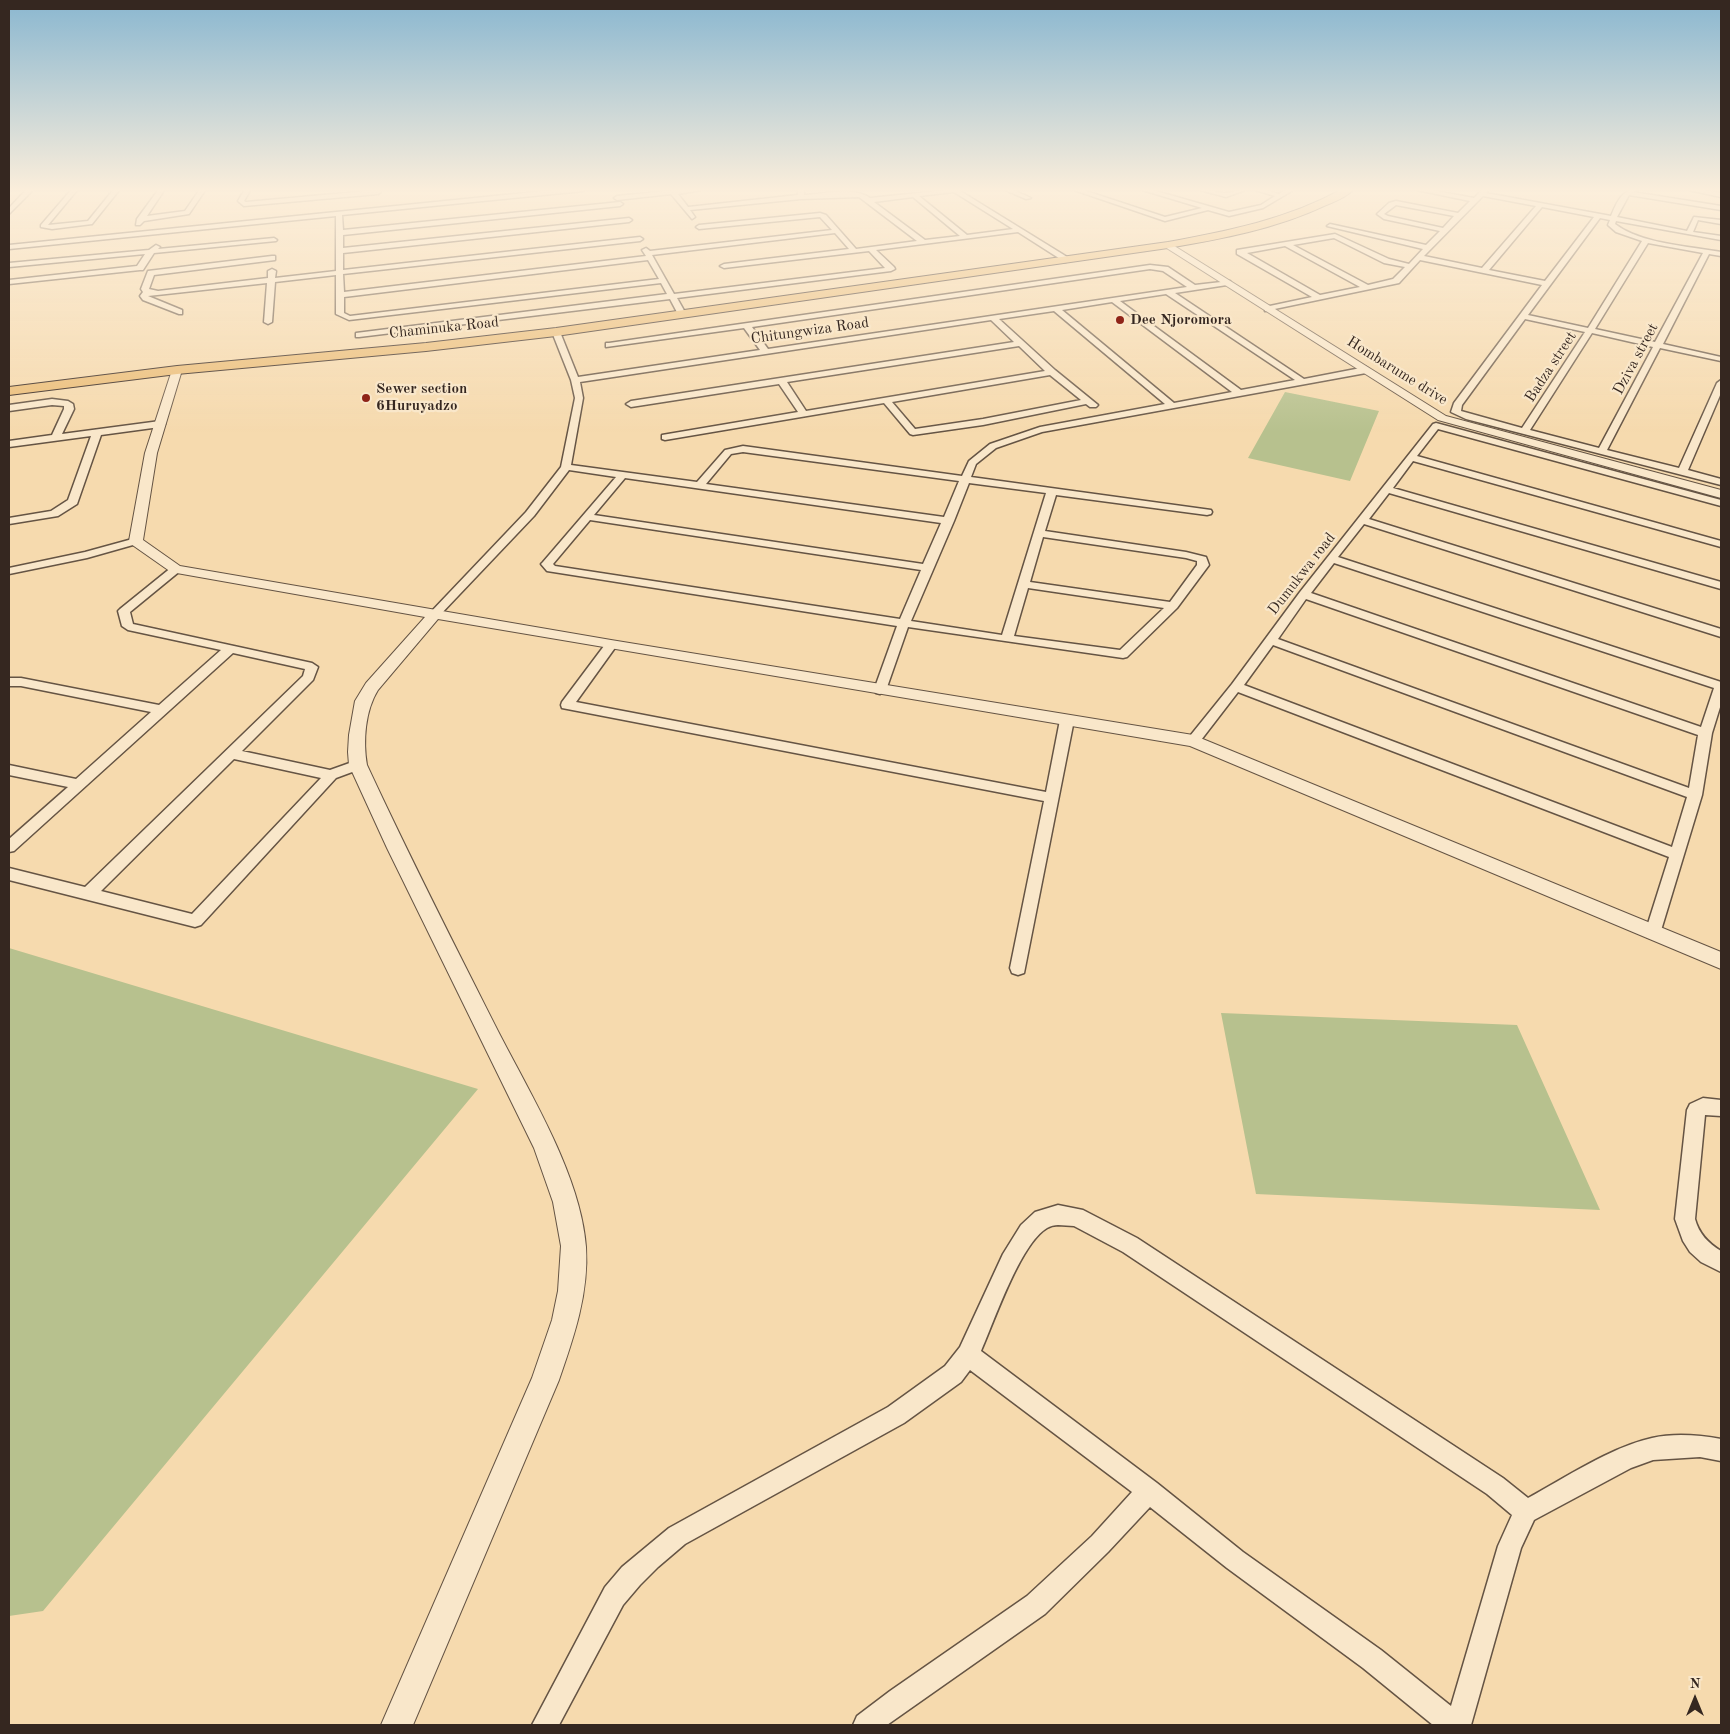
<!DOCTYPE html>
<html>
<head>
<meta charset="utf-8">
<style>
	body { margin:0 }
	#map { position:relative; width:1730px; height:1734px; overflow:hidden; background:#f6daae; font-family:"Old Standard TT",serif }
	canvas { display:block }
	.frame { position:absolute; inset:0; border:10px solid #352720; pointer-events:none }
	.north { position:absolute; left:1670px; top:1674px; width:50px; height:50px; -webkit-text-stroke:4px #f9e7ca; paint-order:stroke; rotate:0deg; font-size:14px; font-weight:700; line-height:20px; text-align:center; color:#352720 }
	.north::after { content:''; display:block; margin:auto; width:18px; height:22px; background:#352720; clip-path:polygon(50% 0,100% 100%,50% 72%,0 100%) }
</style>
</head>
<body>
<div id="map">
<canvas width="1730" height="1734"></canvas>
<div class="frame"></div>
<div class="north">N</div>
</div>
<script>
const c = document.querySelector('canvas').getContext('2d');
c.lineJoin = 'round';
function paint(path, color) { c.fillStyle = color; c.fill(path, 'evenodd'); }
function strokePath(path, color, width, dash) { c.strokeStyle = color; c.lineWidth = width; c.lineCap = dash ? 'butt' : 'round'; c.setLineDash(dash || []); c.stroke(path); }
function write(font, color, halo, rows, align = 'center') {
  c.font = font + ' "Old Standard TT",serif'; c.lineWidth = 4.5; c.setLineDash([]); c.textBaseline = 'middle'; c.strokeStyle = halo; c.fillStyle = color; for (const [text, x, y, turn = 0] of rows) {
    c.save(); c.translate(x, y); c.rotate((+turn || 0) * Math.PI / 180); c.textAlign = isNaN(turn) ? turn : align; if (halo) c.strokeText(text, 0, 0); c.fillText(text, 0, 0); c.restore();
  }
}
paint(new Path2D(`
	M1285,392L1379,411L1350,481L1248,458Z
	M9,948L478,1089L43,1611L9,1616Z
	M1221,1013L1517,1025L1600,1210L1256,1194Z`), '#b7c18e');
const minor = new Path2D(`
	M27,189H34L9,214V208Z
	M72,189H78L48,225L88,221L114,189H120L92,224L52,229L41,227V225Z
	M159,189H165L147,216L185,211L200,189H206L189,214L144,221L140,225H136L137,219Z
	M245,189H251L244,201L246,202L378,190L381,192L378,194L244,206L238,201Z
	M564,189H586L583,191L342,215L343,230L620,202L623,204L620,206L343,235V248L629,218L632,220L629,222L343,253V270L640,237L643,239L640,241L343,274L344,292L646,256L642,250L646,248L650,251L832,230L820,217L699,229L696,227L699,225L820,213L826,215L856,249L917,241L859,197L801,199L690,210L695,217L692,219L671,194L617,200L614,198L617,196L686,189H707L678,194L688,207L798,195V189H804V195C824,194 853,186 870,198L957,189L1072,260L1065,262L1018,232L876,250L894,267L895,269L891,271L677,298L686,314L682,316H679L670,299L359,337H356V333L667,294L661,283L349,320L336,314V275L275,282L272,322L268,324L264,322L267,283L148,296L182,310V314H179L143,300L140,296L143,292L141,289L148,271L272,256H275V260L154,275L149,289L158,291L268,278V271L272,269L276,271L275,278L336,271V216L9,249V245ZM954,192L1013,229L967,235L919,196ZM913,197L960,236L925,240L874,202ZM835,233L849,249L724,264L720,266L724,268L869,251L885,268L674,294L652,255ZM648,260L659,279L350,316L344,313V297Z
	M1003,189H1011L1031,198L1026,199Z
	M1071,189H1080L1165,217L1202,208L1139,189H1149L1229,212L1261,205L1275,196L1252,189H1262L1279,194L1287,189H1295L1263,208L1229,216L1208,210L1165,221Z
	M1196,189C1206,189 1215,192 1224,193C1232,193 1240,189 1248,189L1226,197Z
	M1412,189H1425L1474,198L1483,189H1490L1486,193L1611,216C1617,202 1622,189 1638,189L1633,192L1721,206V210L1629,195L1617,217L1687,231L1694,217L1721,220V224L1698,220L1693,232L1721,236V240L1616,221L1615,224C1641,244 1689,246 1721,252V256L1709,254L1663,344L1721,357V361L1660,348L1607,450L1679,468L1717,383L1721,380V393L1688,470L1721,479V485L1466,419L1451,412L1454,403L1542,285L1420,260L1399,283L1265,311V307L1312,297L1237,254V250L1335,234L1389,259L1409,264L1423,249L1327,226L1330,224L1426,245L1440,231L1384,219L1377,214L1389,203L1396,201L1458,213L1470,201ZM1483,196L1536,206L1482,268L1424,256ZM1396,205L1454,216L1443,228L1388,216L1384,214ZM1542,207L1594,217L1545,281L1489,270ZM1600,218L1610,220L1608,225L1616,232L1642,241L1588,328L1528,315ZM1334,238L1384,263L1405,267L1393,279L1368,285L1293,245ZM1648,243L1703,253L1655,342L1595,329ZM1285,246L1360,287L1320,295L1247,253ZM1525,319L1585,332L1522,428L1461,411L1462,405ZM1592,333L1653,347L1599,448L1530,430Z
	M1684,189H1698L1721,193V197Z
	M274,238L277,240L276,241L154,253L143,270H140L9,284V280L137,266L145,254L9,267V263L149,250L156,245L160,247L158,249Z
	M1150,265L1168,267L1195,285L1230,281L1231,283L1227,285L1175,293L1304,379L1366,367L1370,370L1366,373L1042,432L996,448L976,464L971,477L1211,510L1212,512L1211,514L1207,515L1056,495L1045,531L1186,552L1206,557L1209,565L1177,608L1127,657L1123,658L908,627L886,690L880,694L876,693L874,690L897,626L547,571L541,564L543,562L616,477L569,470L534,516L439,616H431L429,614L526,512L561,467L575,398L571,380L552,332L553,330L560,332L578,377L760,350L744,328L606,347V343H609ZM1150,269L1163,271L1187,287L768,349L752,327ZM1166,294L1295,380L1241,390L1120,301ZM1112,302L1232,392L1174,403L1062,310ZM1054,311L1165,404L1040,427L990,444L969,461L962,476L743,446L725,450L697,482L571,465L583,398L580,382L991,320L1014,342L631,401L626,404L631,407L779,384L798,412L662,435V439L665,440L884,403L910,434L913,435L983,425L1086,404L1090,407H1096L1098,405L1055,370L999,319ZM1019,346L1045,371L806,411L787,382ZM1050,375L1081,400L983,419L915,429L892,402ZM743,452L959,481L944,517L706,484L731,454ZM625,478L941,523L923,564L594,515ZM969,483L1046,493L1002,635L911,621L954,521ZM590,520L921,570L900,619L555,566L553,564ZM1043,537L1186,558L1197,561V565L1170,602L1030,582ZM1028,588L1164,608L1120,650L1014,636Z
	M52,399L68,401L73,404L74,409L62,434L160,421L165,424L160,427L101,435L77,504L58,516L9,524V518L51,511L68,500L91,436L9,447V441L52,435L64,409V406L52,405L9,411V405Z
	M1436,423L1721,500V506L1438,429L1417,456L1721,541V547L1413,461L1393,488L1721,582V589L1389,493L1369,519L1721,629V637L1364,524L1338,557L1721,682V704L1712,733L1702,795L1659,937L1653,939L1647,937L1645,933L1669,857L1238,692L1198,744H1188L1186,741L1232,684L1300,592L1433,424ZM1334,563L1714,688L1701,727L1311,593ZM1306,599L1698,735L1689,788L1278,639ZM1273,645L1687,797L1672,847L1244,685Z
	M136,538L140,539L141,541L140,543L87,558L9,574V568L85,552Z
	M176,566L180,567L182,569L180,571L130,612L133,624L312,663L318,667L313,680L242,751L330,770L358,760L363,762L365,765L363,768L336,778L201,925L195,927L9,880V868L85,887L303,676L305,669L233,653L14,851L9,852V839L68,787L9,775V765L76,779L151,712L21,686H9V678H21L159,705L221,650L128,630L122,626L118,611L120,609L172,567ZM234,759L321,778L192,914L101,891Z
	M611,641L617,645L576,702L1046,792L1060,720L1062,717H1072L1074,720L1024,973L1018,975L1012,973L1010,968L1044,801L562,708L561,705L562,702L607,642Z
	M1703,1098L1721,1100V1116L1705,1115L1695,1219C1699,1234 1708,1243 1721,1251V1272L1701,1262L1690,1252L1683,1241L1675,1219L1687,1110L1690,1104Z
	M1058,1205L1083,1210L1137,1238L1503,1478L1528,1498C1565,1478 1611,1447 1652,1438C1674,1433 1699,1435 1721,1439V1461L1700,1457L1653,1460L1631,1468L1534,1520L1521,1548L1471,1725H1433L1363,1668L1227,1568L1150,1507L1108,1552L1045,1614L887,1725H853L857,1716L890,1691L1027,1596L1092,1536L1132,1492L970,1370L961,1382L904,1423L685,1544L658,1567L640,1585L623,1605L559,1725H532L605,1587L622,1567L669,1528L888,1407L945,1366L960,1347L1003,1254L1021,1225L1035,1212ZM1058,1225L1074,1226L1123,1252L1487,1494L1512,1515L1498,1546L1451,1706L1381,1650L1243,1552L1157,1483L981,1351C994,1322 1020,1244 1047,1228C1050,1226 1055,1225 1058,1225Z`);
const tertiary = new Path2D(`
	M1168,242L1446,416L1721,490V498L1438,420L1165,247L1164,245Z
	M177,367L182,370L157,453L143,540L180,566L611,640L1193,735L1721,952V969L1190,746L438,619L378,690C365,711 363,741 367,765C409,856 455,946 500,1035C532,1097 581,1177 586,1247C589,1293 574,1337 559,1380L413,1725H381L532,1378L552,1320L558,1291L561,1246L553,1202L534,1148L387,848L349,765L348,752L349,735L355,701L366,683L425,617L171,572L131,544L129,541L145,453L172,370Z`);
const primary = new Path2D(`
	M1342,189H1354C1347,197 1334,202 1324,206C1275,229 1221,239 1168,248L556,336L426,351L177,374L9,395V387L177,366L426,343L556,328L1168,242C1228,231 1288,219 1342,189Z`);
strokePath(minor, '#655444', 3);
strokePath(tertiary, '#655444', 2);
strokePath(primary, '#352720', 2);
paint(minor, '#f9e7ca');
paint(tertiary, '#f9e7ca');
paint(primary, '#ebbd77');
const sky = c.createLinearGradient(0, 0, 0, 432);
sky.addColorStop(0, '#8ab7d0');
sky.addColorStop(0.44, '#fbeedb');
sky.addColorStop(1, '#fbeedb00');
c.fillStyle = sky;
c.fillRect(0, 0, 1730, 432);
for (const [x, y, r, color] of [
	[1120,320,5,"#8f2418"],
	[366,398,5,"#8f2418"]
]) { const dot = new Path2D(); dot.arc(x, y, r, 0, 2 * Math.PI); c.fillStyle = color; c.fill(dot); strokePath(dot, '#f9e7ca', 2); }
write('bold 15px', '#352720', '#f9e7ca', [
	["Dee Njoromora",1130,320],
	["Sewer section",376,389],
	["6Huruyadzo",376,406]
], 'left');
write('15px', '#352720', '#f9e7ca', [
	["Chaminuka Road",444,328,-6],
	["Chitungwiza Road",810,331,-8],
	["Dziva street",1636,359,-62],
	["Badza street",1551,367,-57],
	["Hombarume drive",1397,371,32],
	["Dumukwa road",1302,574,-52]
]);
</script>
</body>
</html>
